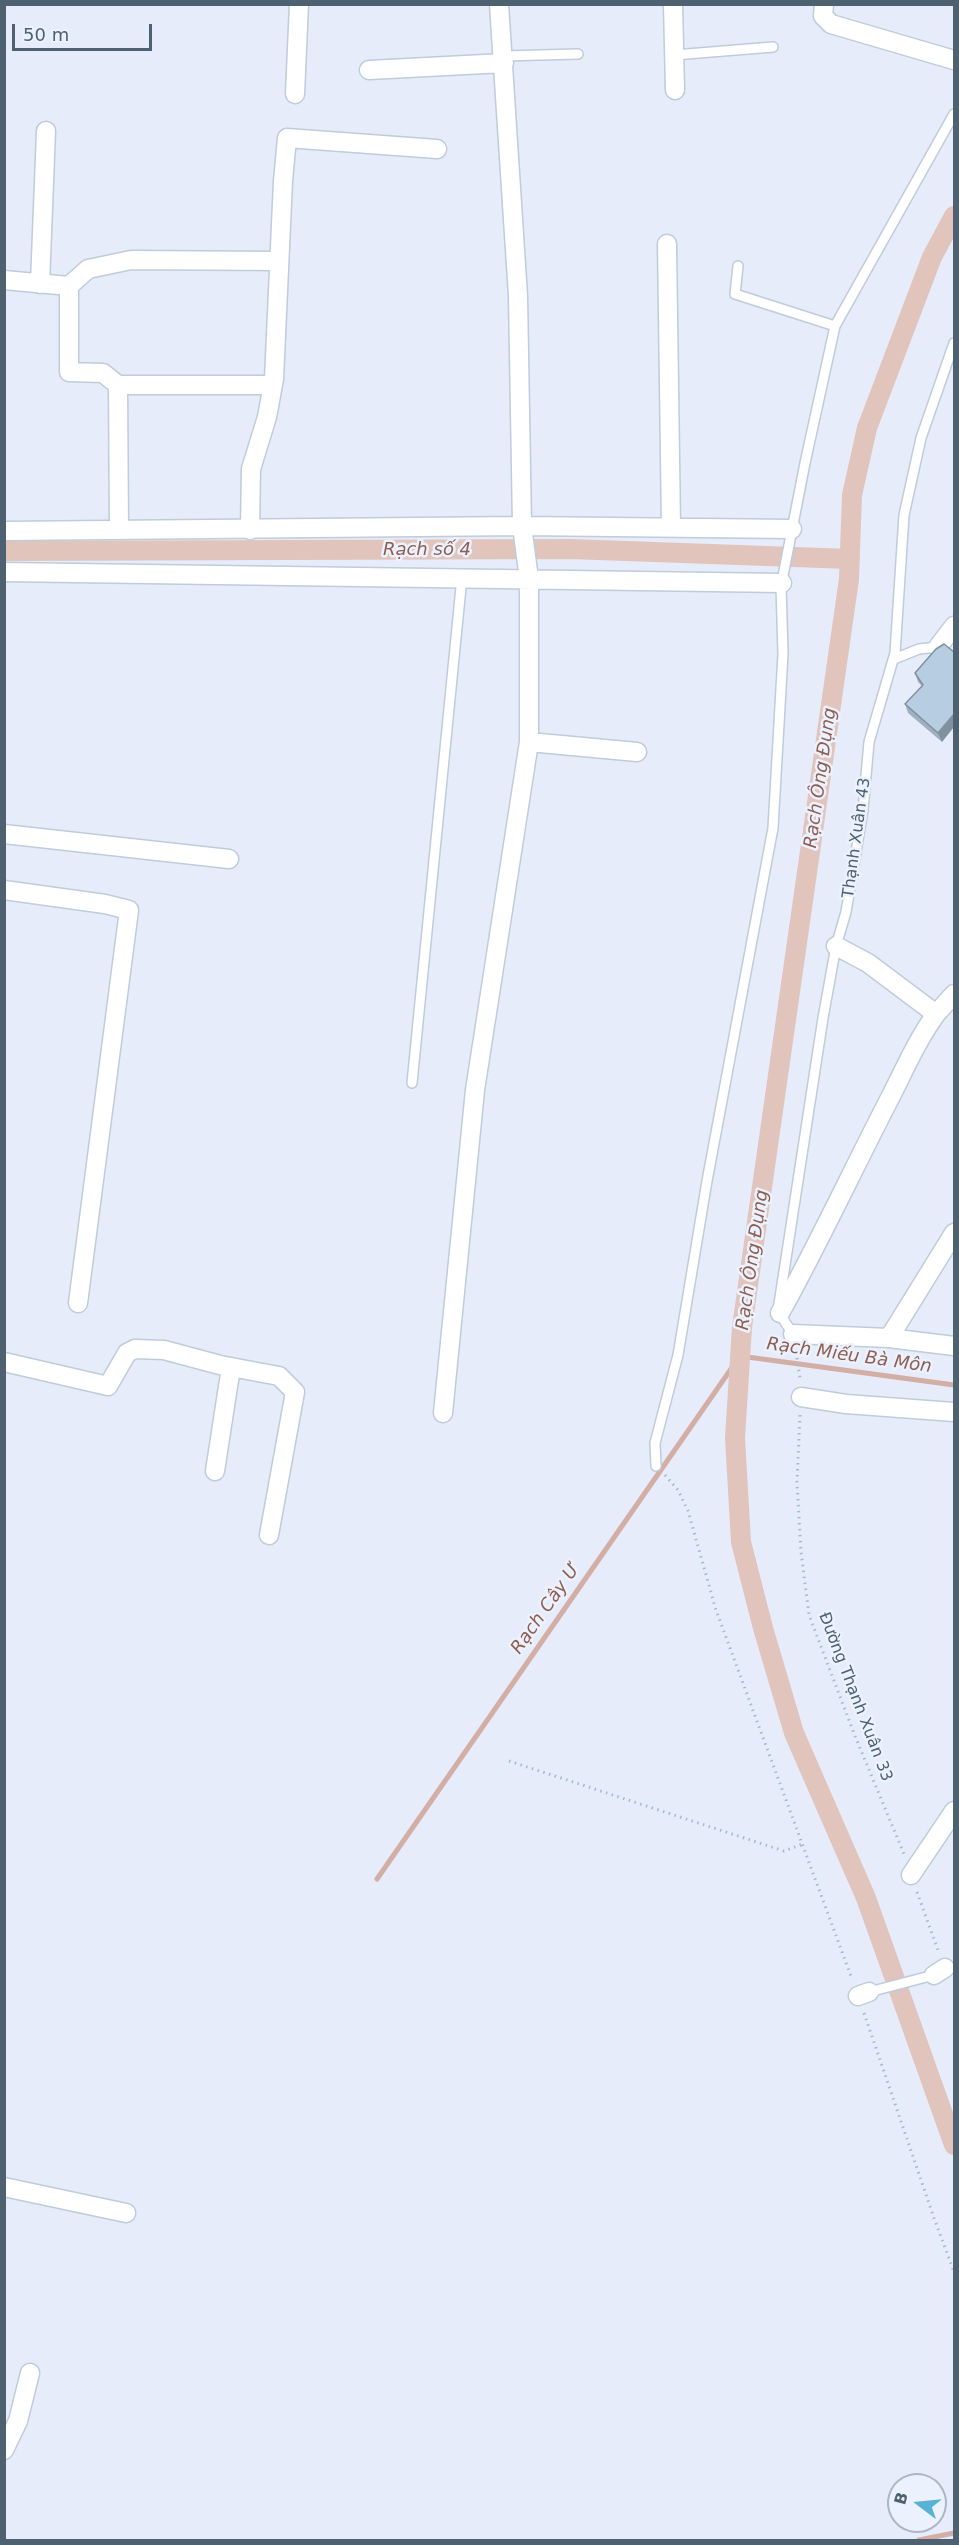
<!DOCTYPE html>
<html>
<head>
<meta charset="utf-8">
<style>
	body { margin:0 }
	#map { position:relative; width:959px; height:2545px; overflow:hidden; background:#e6ecfa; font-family:"DejaVu Sans",sans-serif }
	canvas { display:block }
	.frame { position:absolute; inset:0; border:6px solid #4d6170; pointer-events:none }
	.north { position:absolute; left:887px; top:2473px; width:60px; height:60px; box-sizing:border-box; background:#ebf1fd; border:2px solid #acb7c5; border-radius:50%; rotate:286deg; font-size:16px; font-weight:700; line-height:24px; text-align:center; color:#4d6170 }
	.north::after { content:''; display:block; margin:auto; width:21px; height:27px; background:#58b2d6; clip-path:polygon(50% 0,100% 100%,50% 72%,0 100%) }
	.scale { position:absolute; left:12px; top:24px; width:140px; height:27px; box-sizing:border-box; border:3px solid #4d6170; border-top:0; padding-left:8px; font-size:18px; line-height:21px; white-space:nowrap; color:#4d6170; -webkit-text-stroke:4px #ebf1fd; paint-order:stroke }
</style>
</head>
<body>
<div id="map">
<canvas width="959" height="2545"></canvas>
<div class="frame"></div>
<div class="north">B</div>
<div class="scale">50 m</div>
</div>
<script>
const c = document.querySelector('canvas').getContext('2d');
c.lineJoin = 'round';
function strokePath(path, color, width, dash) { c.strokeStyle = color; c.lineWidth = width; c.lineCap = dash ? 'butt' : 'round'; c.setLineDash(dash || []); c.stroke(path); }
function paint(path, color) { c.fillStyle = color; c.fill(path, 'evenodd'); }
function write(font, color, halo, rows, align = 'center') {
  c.font = font + ' "DejaVu Sans",sans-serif'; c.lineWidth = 5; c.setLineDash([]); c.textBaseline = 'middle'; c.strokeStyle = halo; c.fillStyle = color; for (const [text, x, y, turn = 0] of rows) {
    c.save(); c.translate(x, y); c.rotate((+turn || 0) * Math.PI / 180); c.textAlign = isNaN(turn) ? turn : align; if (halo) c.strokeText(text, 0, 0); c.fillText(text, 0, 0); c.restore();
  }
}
strokePath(new Path2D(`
	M377,1879L740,1356L954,1385
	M919,2540L954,2533`), '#d2aea4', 5);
strokePath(new Path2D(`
	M954,216L932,257L867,428L852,495L849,579L742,1327L735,1438L741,1542L763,1628L794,1733L866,1898L954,2145
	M4,551L570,549L850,559`), '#e1c4bc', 20);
const lane = new Path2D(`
	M674,55L773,47
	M503,56L578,54
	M738,266L735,294L835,326
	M894,659L919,649L938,647
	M412,1083L462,577
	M793,1334L783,1319L779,1304L823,1018L836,946L846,912L863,810L869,742L895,653L904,515L921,438L954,343
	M656,1466L655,1443L678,1355L707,1181L773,828L783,654L781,586L805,463L835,326L954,114
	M869,1992L934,1975`);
const street = new Path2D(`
	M499,4L518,296L522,526L529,579V742L637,752
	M673,4L675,90
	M824,4L823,16L831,24L954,60
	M369,70L504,63
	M295,94L299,4
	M667,244L671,527
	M4,280L69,286L88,269L131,260L279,261
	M40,284L46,131
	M69,286V372L103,373L118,385
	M119,530L118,385H273
	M250,530L251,469L267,417L274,379L283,181L287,138L437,149
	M4,531L522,526L792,529
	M4,572L782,583
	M938,647L954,626
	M4,834L229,859
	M4,890L105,904L129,910L78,1303
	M936,1014L954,994
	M780,1313C820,1241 854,1167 892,1094C906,1066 918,1039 936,1014L868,963L836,946
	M793,1334L889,1338L954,1346
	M889,1338L954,1233
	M4,1362L108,1386L127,1353L135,1349L164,1350L220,1365L279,1376L295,1392L269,1535
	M801,1397L846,1404L954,1412
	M443,1413L475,1090L529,742
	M215,1471L231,1367
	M911,1875L954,1811
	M934,1975L945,1968
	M858,1996L869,1992
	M4,2187L126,2213
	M4,2450L18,2421L30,2373`);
strokePath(lane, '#bfccda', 12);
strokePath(street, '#bfccda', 21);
strokePath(new Path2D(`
	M796,1352L800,1378
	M800,1415L797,1482L801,1552L809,1615L855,1736L904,1854
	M665,1475L678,1490L688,1511L716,1610L852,1979
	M509,1761L784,1851L803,1844
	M917,1892L939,1953
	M864,2013L934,2218L954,2272`), '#a4bcd1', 3, [1.5, 4.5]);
strokePath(lane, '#fff', 9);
strokePath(street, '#fff', 18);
paint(new Path2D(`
	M936,649L942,742L908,713L905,704L922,686L918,682L915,673Z`), '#9db1c2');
paint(new Path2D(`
	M954,714V727L942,742L938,733Z`), '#80909e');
const building = new Path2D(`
	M944,644L954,652V714L938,733L905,704L923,685L915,673L936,649Z`);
paint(building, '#b7cee2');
strokePath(building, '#80909e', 1.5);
write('16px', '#4d6170', '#ebf1fd', [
	["Thạnh Xuân 43",857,838,-82],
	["Đường Thạnh Xuân 33",855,1697,69]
]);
write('italic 18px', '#8e5e51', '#ebf1fd', [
	["Rạch số 4",427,550],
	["Rạch Ông Đụng",821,778,-82],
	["Rạch Ông Đụng",753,1260,-82],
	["Rạch Miếu Bà Môn",849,1356,8],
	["Rạch Cây Ư",546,1609,-55]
]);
</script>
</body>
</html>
